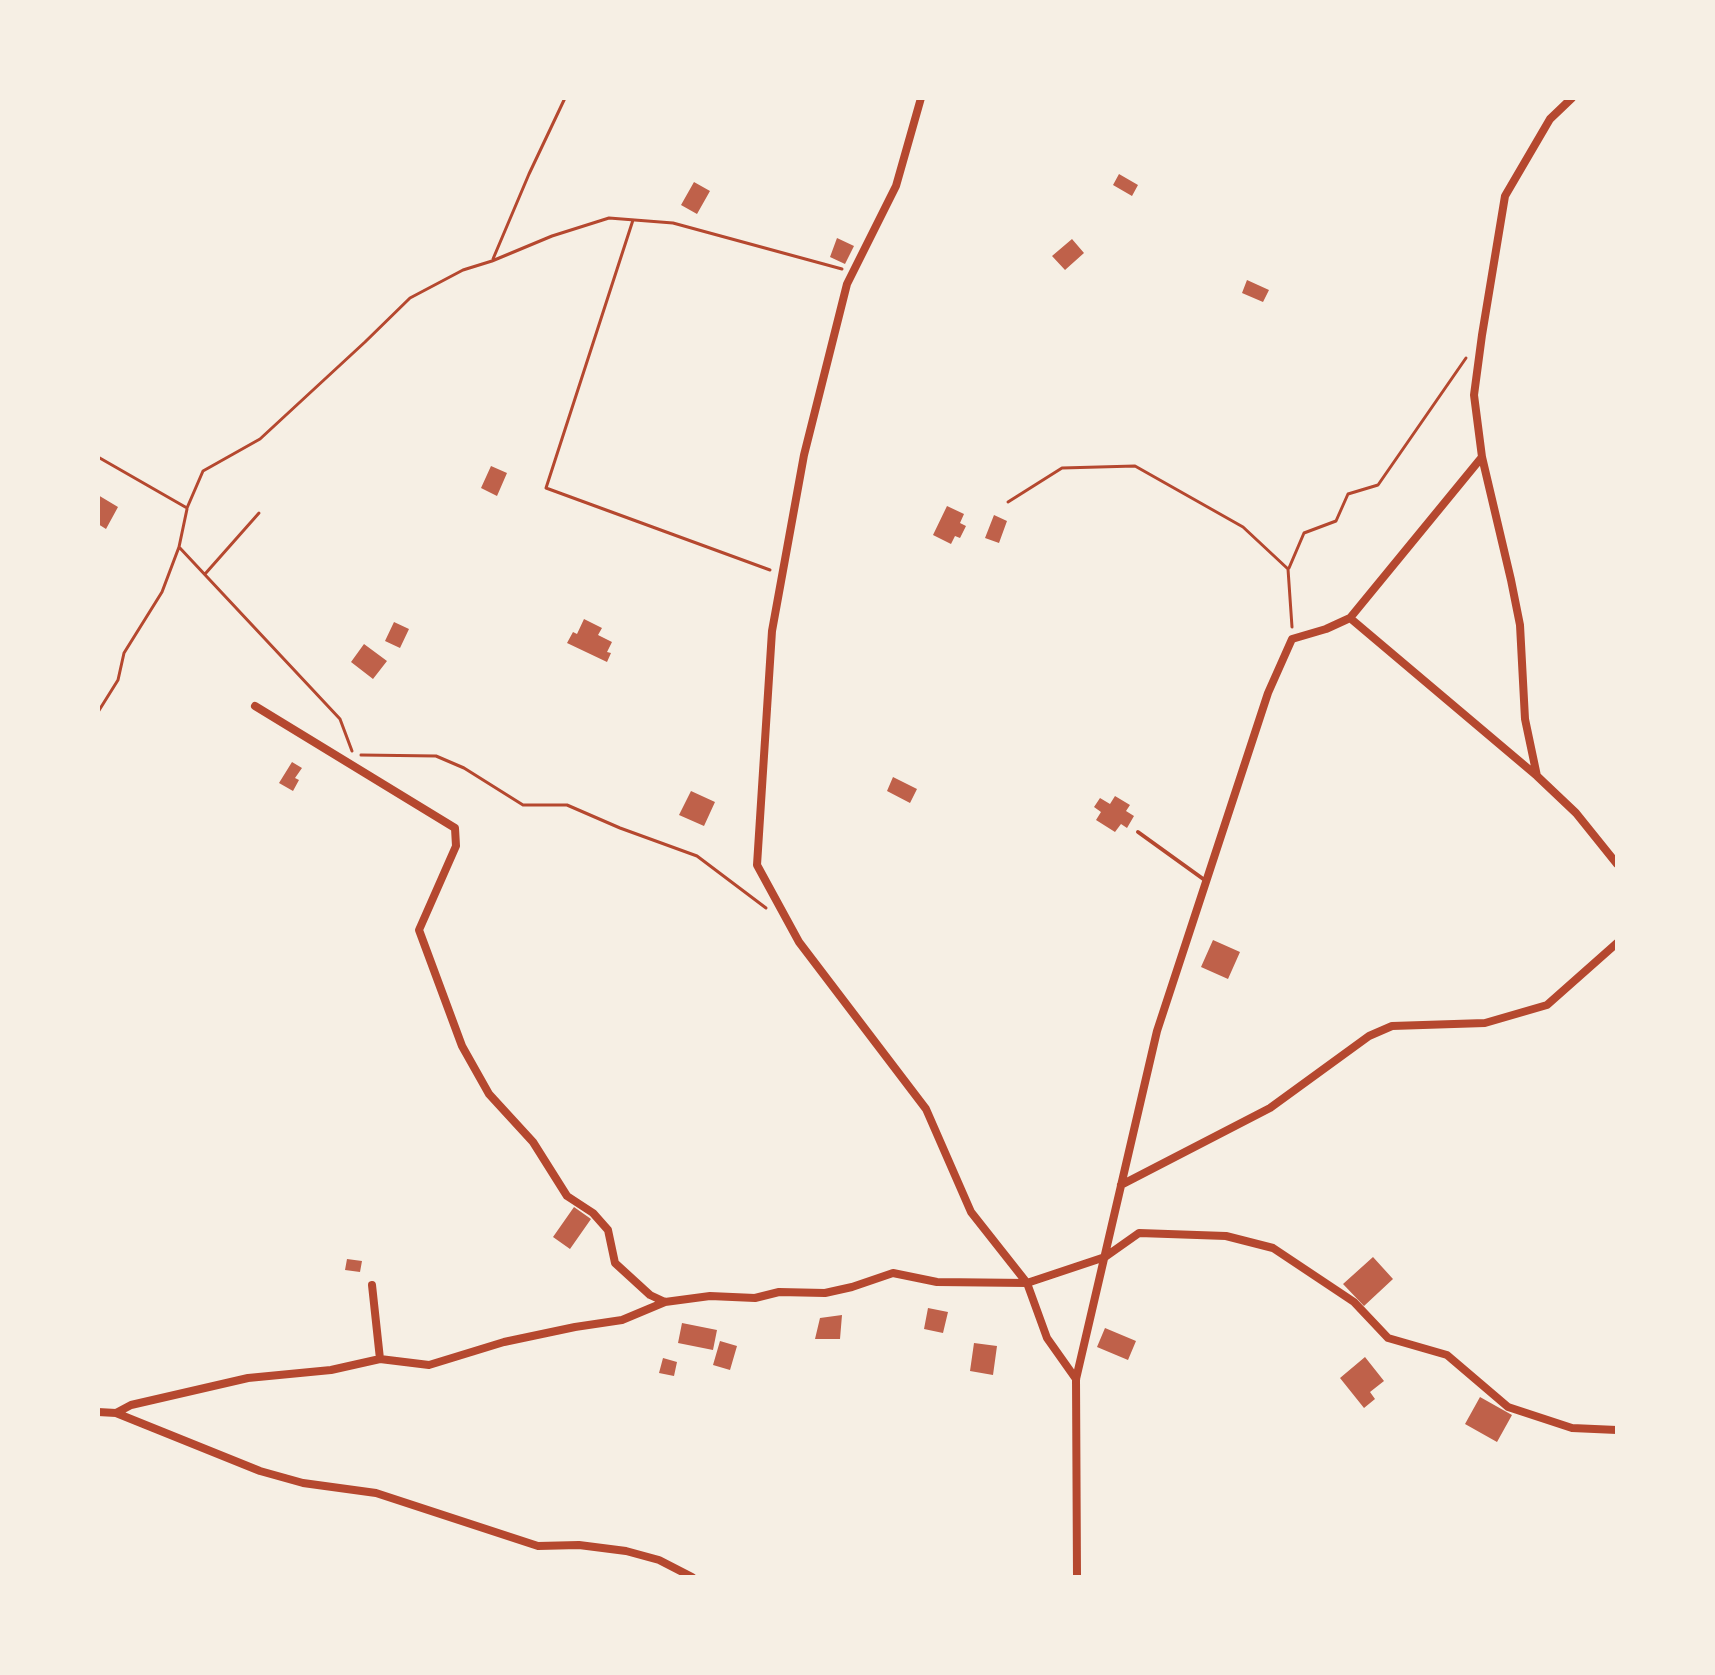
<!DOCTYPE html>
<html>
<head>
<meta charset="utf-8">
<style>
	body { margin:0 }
	#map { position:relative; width:1715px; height:1675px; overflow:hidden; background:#f6efe4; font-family:Barlow,sans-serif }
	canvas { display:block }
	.frame { position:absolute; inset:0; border:100px solid #f6efe4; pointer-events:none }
</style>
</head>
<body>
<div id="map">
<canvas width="1715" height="1675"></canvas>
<div class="frame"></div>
</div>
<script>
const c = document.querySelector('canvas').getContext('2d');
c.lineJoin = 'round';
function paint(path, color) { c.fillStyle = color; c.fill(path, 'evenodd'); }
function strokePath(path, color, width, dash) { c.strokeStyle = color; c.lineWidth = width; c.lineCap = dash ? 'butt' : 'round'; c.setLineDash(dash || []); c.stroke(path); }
paint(new Path2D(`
	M1119,174L1138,185L1132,196L1113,185Z
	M694,182L710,191L697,214L681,205Z
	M837,238L854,246L845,264L830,257Z
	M1072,239L1084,253L1065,270L1052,256Z
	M1247,280L1269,290L1263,302L1242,293Z
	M491,466L507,473L497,496L481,488Z
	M98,495L118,507L106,529L98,524Z
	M947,506L964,514L960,523L966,526L960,538L955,536L951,544L933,535Z
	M994,515L1007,521L999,543L985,538Z
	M584,619L602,628L598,635L612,642L607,652L611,653L607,662L567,643L573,632L577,634Z
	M394,622L409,629L400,648L385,641Z
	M364,644L387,661L373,679L351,662Z
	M292,762L302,768L295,778L299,780L293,791L279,783Z
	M893,777L917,789L910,803L887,791Z
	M691,791L715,802L704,826L679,815Z
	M1115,796L1130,805L1126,811L1134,816L1127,828L1121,824L1115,832L1096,820L1101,812L1094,807L1100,798L1110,804Z
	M1213,940L1240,952L1228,979L1201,967Z
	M574,1207L591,1219L570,1249L553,1237Z
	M1373,1257L1393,1279L1364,1306L1343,1284Z
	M347,1259L362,1261L360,1272L345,1270Z
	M928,1308L948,1312L943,1333L924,1329Z
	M842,1315L840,1339H815L820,1318Z
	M682,1323L717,1330L713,1350L678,1343Z
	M1105,1328L1136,1341L1128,1360L1097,1347Z
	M720,1341L737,1346L730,1370L713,1365Z
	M974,1343L997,1346L993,1375L970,1371Z
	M1365,1357L1384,1381L1370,1392L1375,1399L1364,1408L1340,1378Z
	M663,1358L677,1362L674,1376L659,1373Z
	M1480,1397L1512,1415L1497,1442L1465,1424Z`), '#bf614a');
strokePath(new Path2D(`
	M633,220L546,488L770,570
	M493,259L529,174L565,98
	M98,457L187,508L203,471L260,439L365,342L410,298L463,270L492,261L552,236L609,218L673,223L842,269
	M1008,502L1062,468L1135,466L1243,527L1288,569L1292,627
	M187,509L179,547L340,719L352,751
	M1289,568L1304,533L1336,521L1348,494L1378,485L1466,358
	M205,574L259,513
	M98,712L118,680L124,653L162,592L179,547
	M361,755L436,756L464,768L523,805H567L620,828L697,856L766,908`), '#b5482f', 3);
strokePath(new Path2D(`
	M1138,832L1206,881`), '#b5482f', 4);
strokePath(new Path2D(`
	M921,98L896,186L847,284L804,455L772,631L757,865L799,942L926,1109L971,1212L1027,1283
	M1482,457L1511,580L1520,625L1525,719L1537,776L1576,813L1617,864
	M1350,618L1537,776
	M255,706L455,828L456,846L419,930L462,1046L489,1094L533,1142L567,1196L593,1213L608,1230L615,1263L650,1295L665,1302L710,1296L755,1298L779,1292L825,1293L852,1287L893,1273L937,1282L1027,1283
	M1121,1185L1270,1108L1369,1036L1392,1026L1485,1023L1547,1005L1617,943
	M372,1285L380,1359L429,1365L504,1342L575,1327L622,1320L665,1302
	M1076,1379L1047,1338L1027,1283L1105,1257L1139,1233L1226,1236L1273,1248L1354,1302L1388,1338L1447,1355L1508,1407L1572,1428L1617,1430
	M98,1412L116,1413L131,1405L248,1378L331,1370L380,1359
	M116,1413L260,1471L303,1483L376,1493L538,1546L579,1545L626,1551L659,1560L692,1577
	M1077,1577L1076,1379L1157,1031L1268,693L1292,639L1326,629L1350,618L1482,457L1474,395L1482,335L1505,196L1550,119L1572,98`), '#b5482f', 8);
</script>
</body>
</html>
